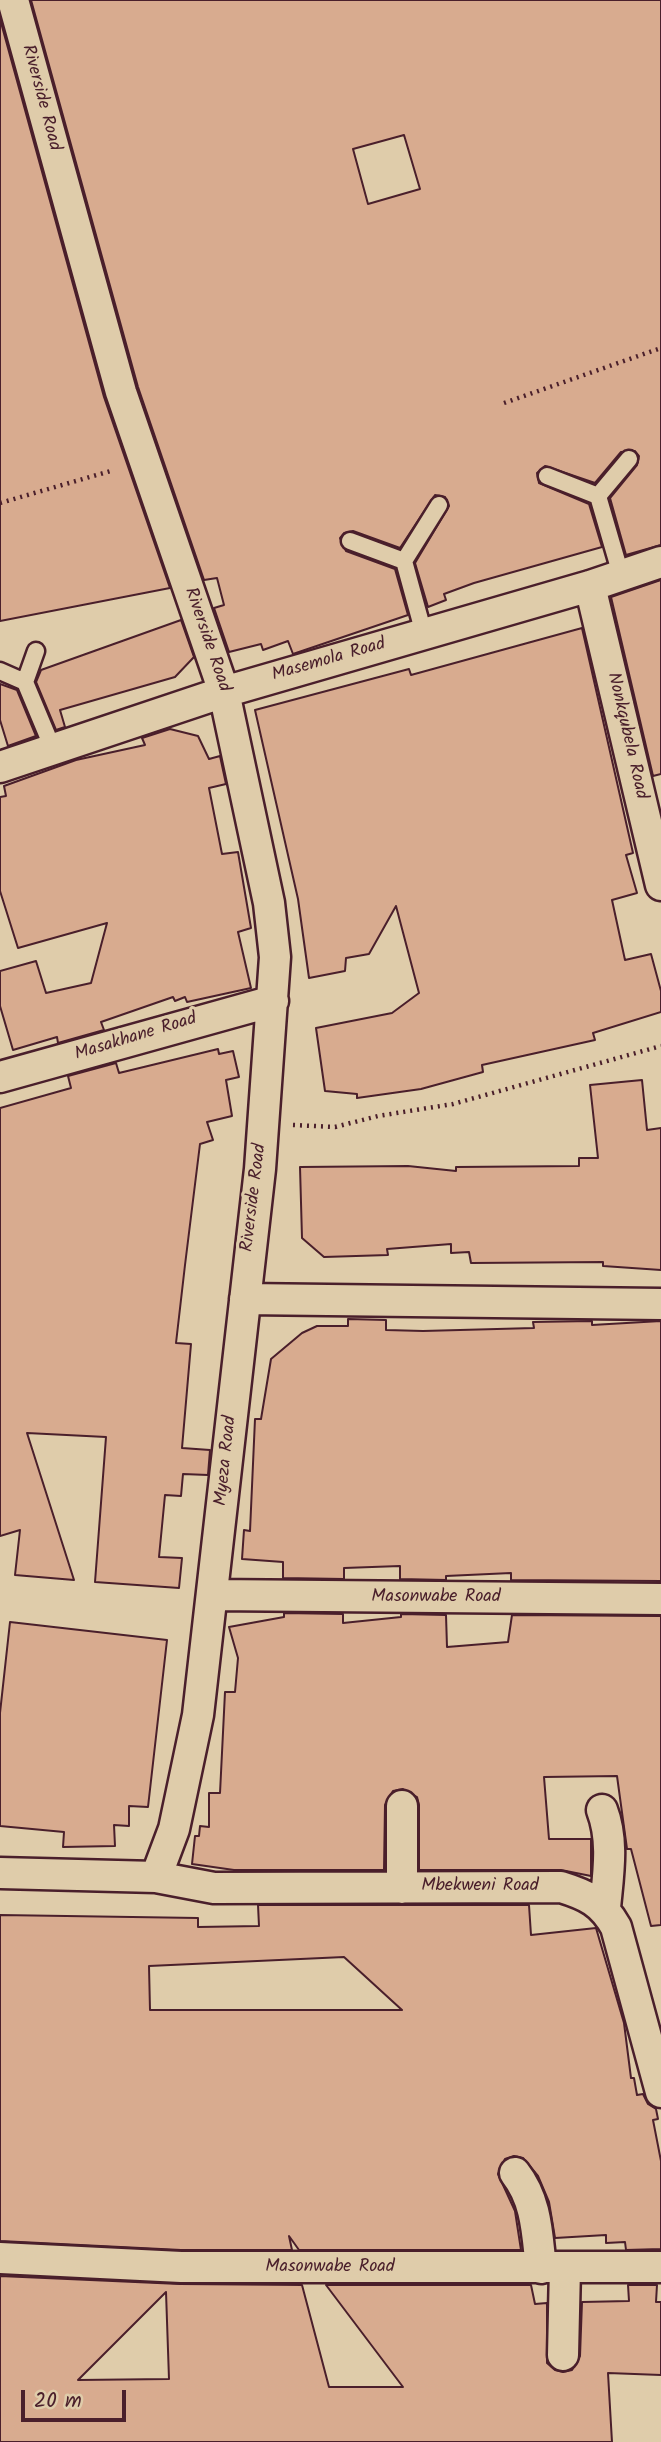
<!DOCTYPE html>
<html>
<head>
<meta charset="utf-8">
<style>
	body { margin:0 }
	#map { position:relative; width:661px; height:2442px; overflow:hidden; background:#dfccaa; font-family:Kalam,sans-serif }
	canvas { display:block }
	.scale { position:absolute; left:21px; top:2390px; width:105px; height:32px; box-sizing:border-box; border:4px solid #4a1f2b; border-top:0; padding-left:9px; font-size:21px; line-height:24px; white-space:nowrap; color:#4a1f2b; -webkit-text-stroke:5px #dfccaa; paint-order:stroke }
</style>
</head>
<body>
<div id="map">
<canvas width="661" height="2442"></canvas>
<div class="scale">20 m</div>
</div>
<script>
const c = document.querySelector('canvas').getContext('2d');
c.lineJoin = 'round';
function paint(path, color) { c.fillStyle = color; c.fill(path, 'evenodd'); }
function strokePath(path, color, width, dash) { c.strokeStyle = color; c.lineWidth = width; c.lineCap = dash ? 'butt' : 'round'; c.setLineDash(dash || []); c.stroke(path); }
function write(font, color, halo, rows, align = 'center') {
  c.font = font + ' Kalam,sans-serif'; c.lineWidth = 6; c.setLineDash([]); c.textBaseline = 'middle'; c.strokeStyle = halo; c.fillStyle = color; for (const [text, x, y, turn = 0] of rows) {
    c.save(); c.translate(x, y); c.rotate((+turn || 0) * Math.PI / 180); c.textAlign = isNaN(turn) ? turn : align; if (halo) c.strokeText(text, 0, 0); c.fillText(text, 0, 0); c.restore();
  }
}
const building = new Path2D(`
	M31,0H661V545L626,555L610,498L637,465L639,456L635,451L621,452L595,483L545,466L537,473L539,483L589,504L602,547L474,583L444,594L446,600L428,607L415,563L449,506L445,497L435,495L400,548L353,531L344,533L340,538L346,551L395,569L408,615L293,654L288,641L263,650L261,644L229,652L214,608L224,605L217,578L204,580L138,387ZM404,135L420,189L368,204L353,149Z
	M0,19L104,397L170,588L0,621Z
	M661,580V774L653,776L611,597Z
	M181,620L194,657L175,677L60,710L65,727L56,730L36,682L41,670Z
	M582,628L633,853L626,855L637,893L612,900L625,960L651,954L661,991V1012L593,1033L595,1040L482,1065L483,1072L421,1089L357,1098V1094L325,1091L316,1028L392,1013L419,993L396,906L369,954L346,958L345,971L309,978L298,899L255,710L409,669L411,675Z
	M0,684L17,690L36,736L8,746L0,720Z
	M170,729L198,736L209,759L220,756L226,784L209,788L222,854L238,852L251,928L238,932L251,988L187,1002L185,997L175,1001L173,997L101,1022L104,1030L58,1043L57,1037L13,1050L0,1006V971L36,961L46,993L91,983L107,923L18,948L0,891V797L6,796L4,786L76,760L145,745L142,738Z
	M218,1049L219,1054L233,1051L239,1077L226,1080L232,1116L207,1122L213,1140L200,1144L185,1265L176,1343L191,1344L182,1448L210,1450L208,1475L183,1474L181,1496L165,1495L159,1557L182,1558L179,1588L95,1582L106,1437L27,1433L74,1580L15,1575L20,1530L0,1536V1108L71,1088L68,1076L116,1063L119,1073Z
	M642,1080L647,1130L661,1128V1270L603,1266V1262L471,1263L469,1252L451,1253V1244L387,1249L388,1255L324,1257L302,1238L300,1167L408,1166L456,1171V1167L579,1166V1158H598L590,1085Z
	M348,1319L386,1320V1330L423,1331L534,1328L533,1322L592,1321V1325L661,1321V1581L511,1580V1573L446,1576V1580L400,1579V1566L344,1568V1579L283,1578V1562L242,1559L244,1530L250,1531L255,1419H261L271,1359L302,1333L317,1326H348Z
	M284,1613L343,1614V1623L401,1617V1614L446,1615L447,1647L508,1642L512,1615L661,1616V1925L651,1926L631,1849H627L617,1776L544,1777L549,1839H591V1876L561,1870H419V1805L417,1797L403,1789L393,1791L385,1805L384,1870H234L192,1864L195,1836H199L200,1826L209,1827V1793H220L225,1692H235L238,1658L229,1627L284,1617Z
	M10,1622L167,1640L148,1807L129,1806V1826L114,1825L115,1846L63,1847L64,1832L0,1826V1713Z
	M258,1905H529L531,1935L596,1928L624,2023L631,2078H634L637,2095L643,2094L648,2104L656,2109L658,2119L653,2120L661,2161V2249L626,2250L625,2242L606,2243V2235L555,2238L549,2202L538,2176L523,2158L514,2156L505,2159L498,2174L515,2211L521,2250H299L289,2236L292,2250H181L0,2241V1915L198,1918V1927L259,1926ZM344,1957L402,2010H150L149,1966Z
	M0,2276L180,2284L302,2285L329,2387H403L326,2285H531L535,2304L547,2303V2363L555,2370L563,2372L572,2370L580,2356L582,2302L629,2301L628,2285H657L656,2302H661V2375L608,2373L612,2442H0ZM166,2292L169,2379L78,2380Z`);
paint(building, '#d8ab8f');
strokePath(building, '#4a1f2b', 2);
const lane = new Path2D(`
	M547,476L598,496L621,575
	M598,496L629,459
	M350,541L404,561L424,634
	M404,561L439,505
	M0,671L25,682L53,749
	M25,682L36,651`);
const street = new Path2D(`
	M590,586L661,885
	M0,767L224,692L590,586L661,562
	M0,1077L273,1001
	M245,1299L661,1304
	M212,1595L661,1599
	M402,1806V1888
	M602,1810C614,1841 608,1875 605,1908
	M0,1873L156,1877L174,1829L198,1715L260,1169L275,957L269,903L224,692L121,392L13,0
	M156,1877L214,1888L561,1887C587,1895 602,1902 616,1927L661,2092
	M515,2173C537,2201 537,2234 541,2268
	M0,2258L181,2267H661
	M563,2355L565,2268`);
strokePath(lane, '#4a1f2b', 21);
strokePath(street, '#4a1f2b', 35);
strokePath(new Path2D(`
	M504,403L661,348
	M0,503L114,470
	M293,1125L335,1127L378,1116L453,1104L661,1046`), '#4a1f2b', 4.5, [2, 5]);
strokePath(lane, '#dfccaa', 16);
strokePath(street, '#dfccaa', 30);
write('18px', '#4a1f2b', '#dfccaa', [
	["Riverside Road",40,98,75],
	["Riverside Road",206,640,71],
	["Masemola Road",329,661,-16],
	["Nonkqubela Road",626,736,77],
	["Masakhane Road",136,1038,-17],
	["Riverside Road",255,1198,-83],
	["Myeza Road",227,1461,-84],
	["Masonwabe Road",436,1598],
	["Mbekweni Road",480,1887],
	["Masonwabe Road",330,2268]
]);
</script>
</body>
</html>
